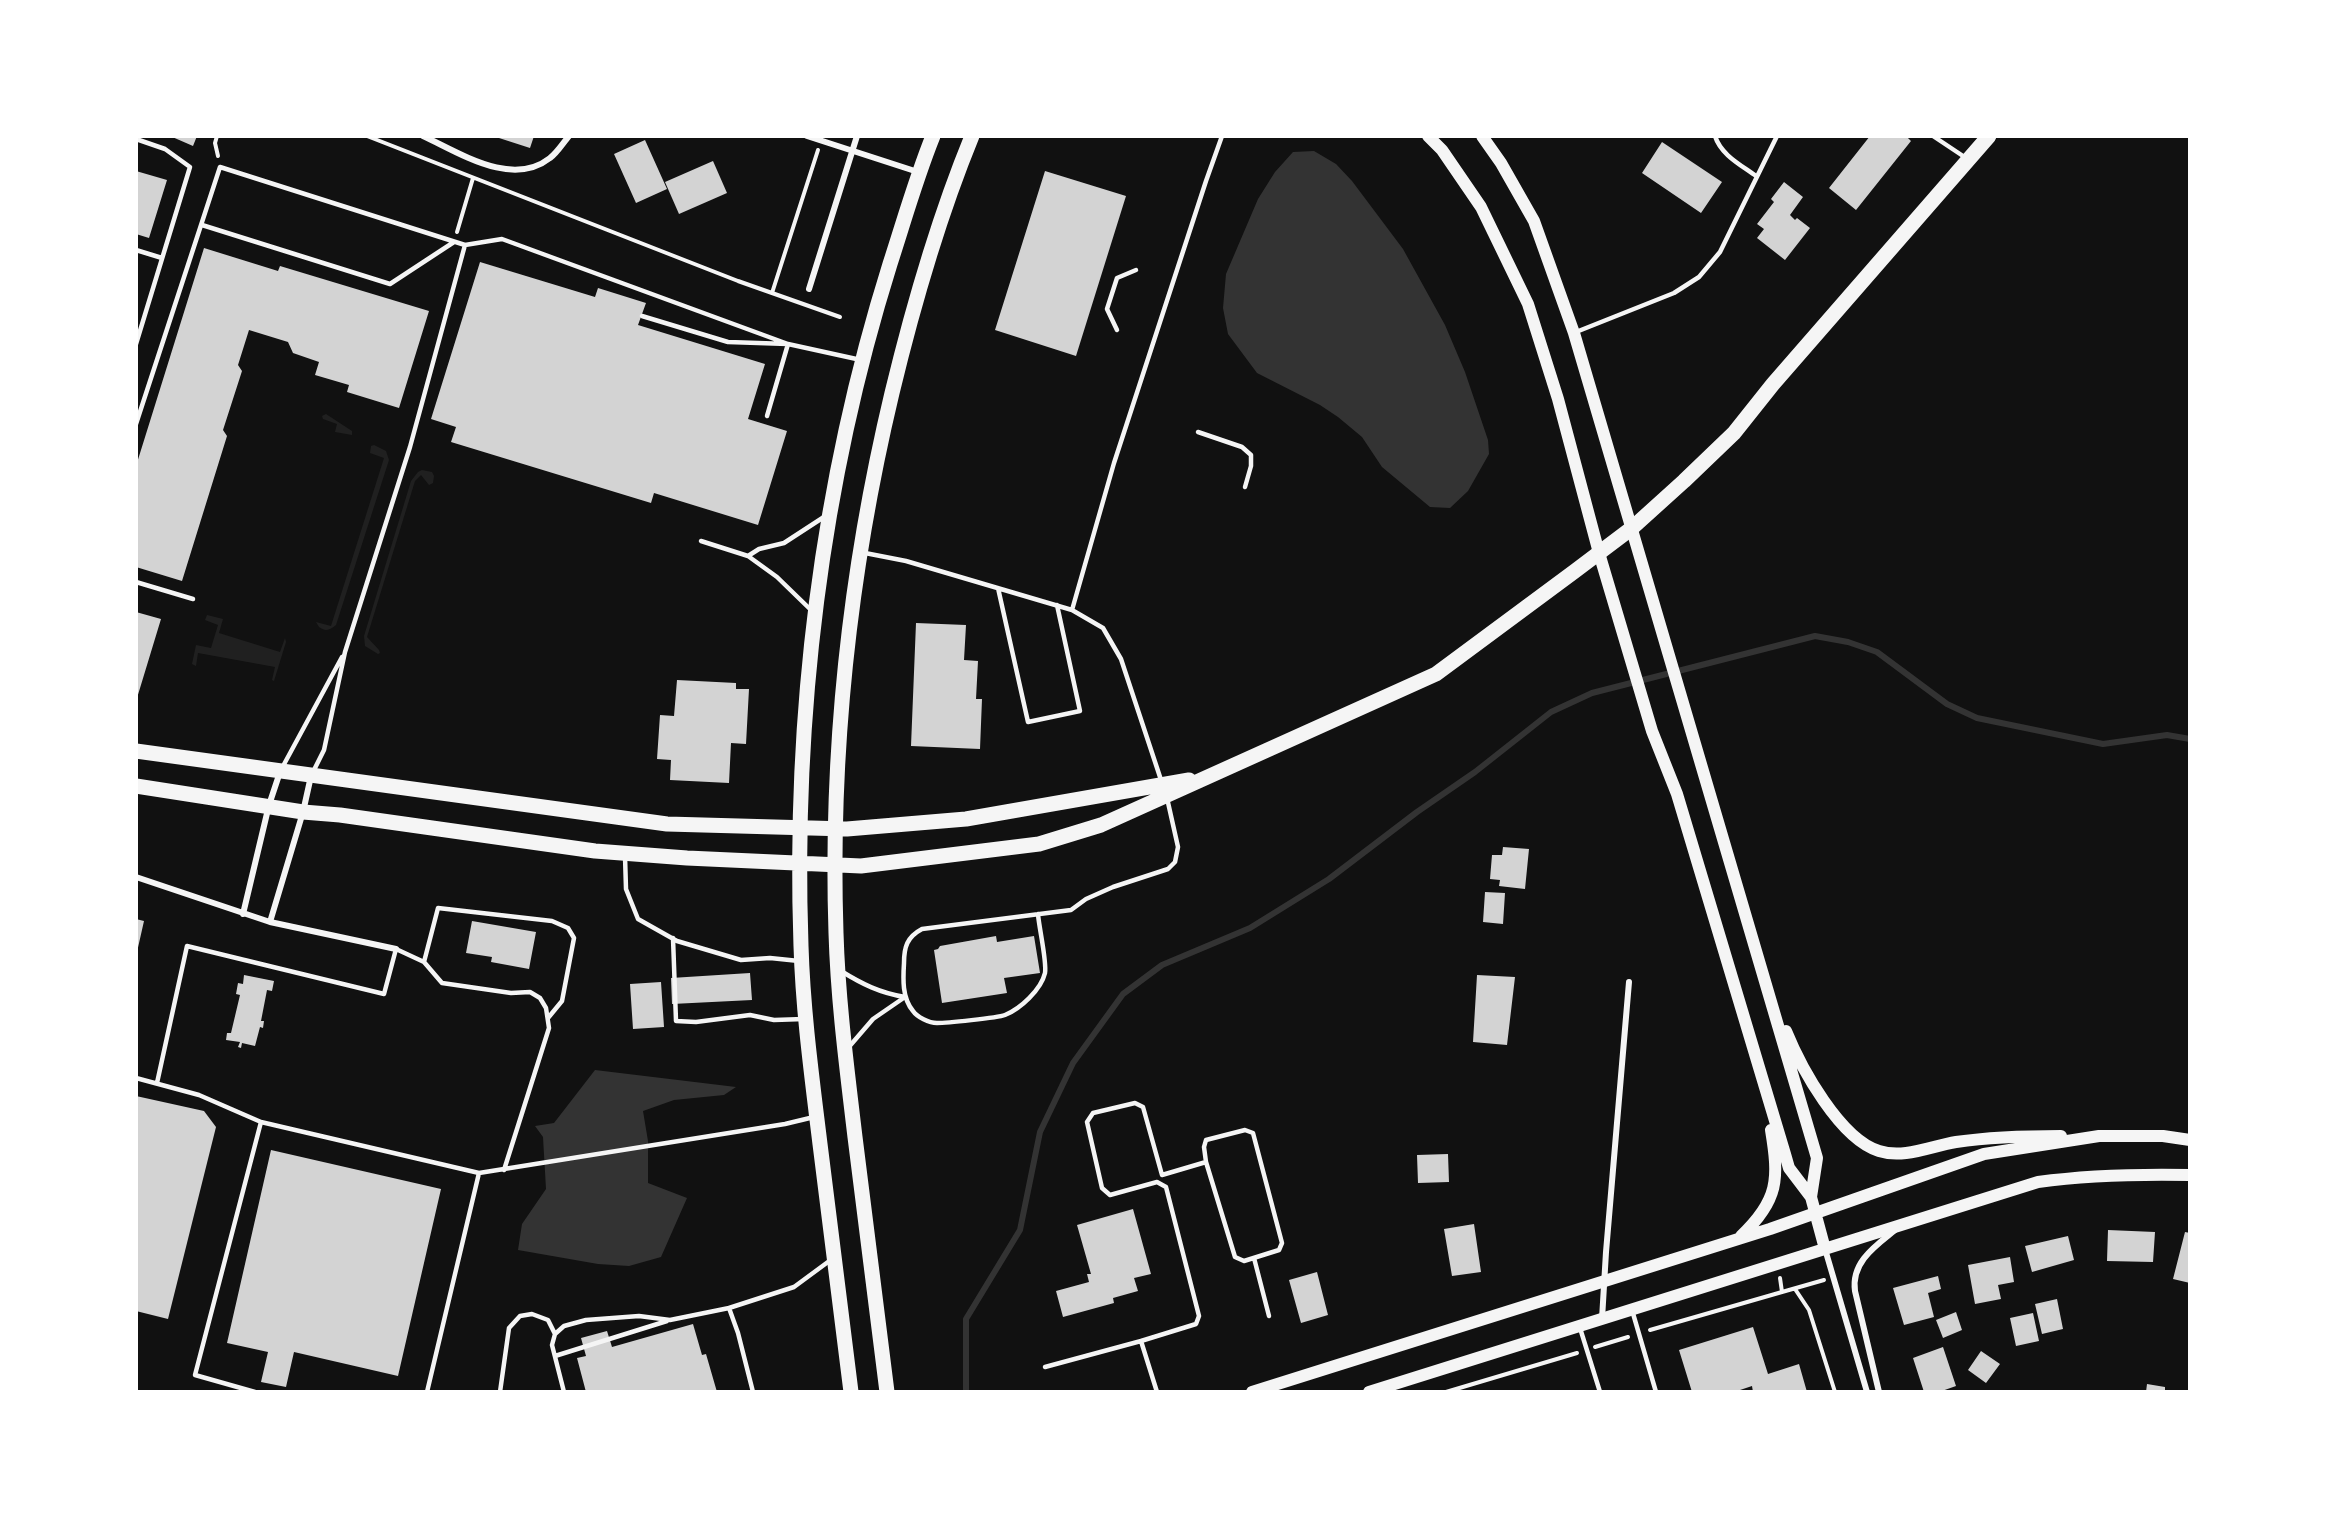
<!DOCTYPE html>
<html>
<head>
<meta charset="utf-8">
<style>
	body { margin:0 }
	#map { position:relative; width:2326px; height:1528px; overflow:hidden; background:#111; font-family:Arial,sans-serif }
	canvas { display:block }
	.frame { position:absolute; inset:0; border:138px solid #fff; pointer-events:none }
</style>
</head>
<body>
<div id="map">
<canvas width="2326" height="1528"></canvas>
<div class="frame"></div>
</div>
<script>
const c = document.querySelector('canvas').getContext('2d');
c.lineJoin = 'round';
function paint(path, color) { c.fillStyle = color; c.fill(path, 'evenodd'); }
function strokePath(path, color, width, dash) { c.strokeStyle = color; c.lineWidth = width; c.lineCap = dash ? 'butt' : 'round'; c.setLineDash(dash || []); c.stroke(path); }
paint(new Path2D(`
	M326,414L352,431V435L335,432L337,424L323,419L322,416Z
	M374,445L386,451L389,460L336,625C330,630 326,632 319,627L316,622L331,626L384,458L370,453L371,446Z
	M422,470L432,472L434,476L433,483L429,485L421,475L415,481L367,637L379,650L380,653L378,654L365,646L364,636L411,481L418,472Z
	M207,615L223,619L219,633L280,652L285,638L286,642L274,681L272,680L275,667L198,653L196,666L192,664L196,645L211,648L218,625L205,620Z`), '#202020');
paint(new Path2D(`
	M1314,151L1336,164L1352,181L1403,249L1445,325L1465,372L1488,440L1489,454L1468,491L1450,508L1430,507L1382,467L1362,437L1338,417L1320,405L1257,373L1228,334L1223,308L1226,274L1258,199L1275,172L1293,152Z
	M595,1070L736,1087L724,1095L674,1100L643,1111L648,1141V1183L687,1198L661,1257L629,1266L598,1264L518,1250L522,1224L546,1189L543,1137L535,1126L554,1123Z`), '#333');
strokePath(new Path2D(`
	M966,1392V1319L1020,1230L1040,1132L1073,1063L1123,994L1162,965L1250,928L1329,879L1417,812L1475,772L1551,712L1592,693L1815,636L1848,642L1877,652L1947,704L1977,718L2103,744L2167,735L2190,739`), '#333', 6);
paint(new Path2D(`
	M170,136H197L193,146Z
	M499,136H534L530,148L499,138Z
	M1870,136H1906L1911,141L1856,210L1829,188Z
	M645,140L667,189L636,203L614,154Z
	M1662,142L1722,182L1701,213L1642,173Z
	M713,161L727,193L679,214L665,182Z
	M136,171L167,180L149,238L136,234Z
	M1045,171L1126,196L1076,356L995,330Z
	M1784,182L1803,197L1790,215L1795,220L1797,218L1810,228L1785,260L1757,238L1764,229L1757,224L1774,202L1771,199Z
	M204,248L278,271L280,266L429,311L399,408L347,392L349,385L315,375L319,362L293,353L288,342L249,330L238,365L242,371L223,430L227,436L182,581L136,567V466Z
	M480,262L595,297L598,288L646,303L638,325L765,364L748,419L787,431L758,525L654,493L651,503L451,442L456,427L431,419Z
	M136,612L161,619L137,698H136Z
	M916,623L966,625L964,660L978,661L976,699H982L980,749L911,746Z
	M677,680L736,683V689H749L746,744L731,743L729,783L670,780L671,760L657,759L660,715L674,716Z
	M1503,847L1529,849L1525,889L1499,886L1500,880L1490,879L1492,855H1502Z
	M1485,892L1505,893L1503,924L1483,922Z
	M136,919L144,921L137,952H136Z
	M472,921L536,932L529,969L491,962L492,957L466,953Z
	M996,936L997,942L1034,936L1040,973L1004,978L1007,993L942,1003L934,950L938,949L940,946Z
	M750,973L752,1000L672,1004L671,978Z
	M244,975L274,981L272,991L267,990L261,1021H264L263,1028L260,1027L255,1046L242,1043L241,1048L238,1047L240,1042L226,1040L227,1033H231L240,995L236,994L238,983L243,984Z
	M1477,975L1515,977L1507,1045L1473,1042Z
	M661,982L664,1027L633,1029L630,984Z
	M136,1096L204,1111L216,1127L168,1319L136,1311Z
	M271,1150L441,1189L398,1376L294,1352L286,1387L261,1382L268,1352L227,1343Z
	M1448,1154L1449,1182L1418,1183L1417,1155Z
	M1133,1209L1151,1274L1134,1278L1138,1291L1113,1298L1114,1303L1063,1317L1056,1291L1089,1282L1087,1274H1091L1077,1225Z
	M1474,1224L1481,1272L1452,1276L1444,1229Z
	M2108,1230L2155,1232L2153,1262L2107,1261Z
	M2185,1232L2190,1233V1283L2173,1279Z
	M2068,1236L2074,1260L2032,1272L2025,1246Z
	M2010,1257L2014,1282L1998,1285L2001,1299L1975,1304L1968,1265Z
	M1317,1272L1328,1315L1301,1323L1289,1280Z
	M1938,1276L1941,1289L1928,1293L1934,1317L1904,1325L1893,1288Z
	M2057,1299L2063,1329L2042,1334L2035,1304Z
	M1956,1312L1962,1330L1943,1338L1936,1320Z
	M2033,1313L2039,1341L2016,1346L2010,1318Z
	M693,1324L702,1355L706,1354L717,1392H586L577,1358L586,1356L581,1338L607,1331L612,1347Z
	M1753,1327L1768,1374L1799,1364L1807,1392H1753L1752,1386L1734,1392H1692L1679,1350Z
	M1943,1347L1956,1386L1939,1392H1924L1913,1358Z
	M1981,1351L2000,1364L1986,1383L1968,1370Z
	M2147,1384L2165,1387V1392H2146Z`), '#d3d3d3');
strokePath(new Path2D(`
	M217,136L215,143L218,156
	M367,136L738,281L840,317
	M457,232L473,178
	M772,293L818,150
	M1780,1278L1782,1292L1824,1280
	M1795,1289L1809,1310L1835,1392
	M1650,1330L1782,1292
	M1595,1347L1628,1337
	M1446,1392L1577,1353`), '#f5f5f5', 4);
strokePath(new Path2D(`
	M1715,136C1721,155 1741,165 1756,176
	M1933,136L1966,158
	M136,139L165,149L190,167L136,344
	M202,225L390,284L454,242
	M136,250L162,258
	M642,316L728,342L788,344L767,416
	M1117,330L1107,309L1117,278L1136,270
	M1576,332L1674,293L1699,277L1720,252L1777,136
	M136,424L220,167L465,245L502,239L788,344L861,360
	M1198,432L1242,447L1251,455V466L1245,487
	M701,541L748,556L777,577L812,611
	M865,553L906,561L1072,610L1103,628L1121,659L1162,783
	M748,556L759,549L784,543L827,515
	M136,582L193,599
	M998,588L1028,722L1080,711L1057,605
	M1072,610L1114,463L1206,181L1222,136
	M282,768L342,657
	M313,772L324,750L345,652L410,447L465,245
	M625,856L626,889L638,919L677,941L741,960L770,958L799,961
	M1038,914C1039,928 1047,961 1045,973C1041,990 1020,1009 1005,1015C997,1018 946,1023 937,1023C929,1023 917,1017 913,1011C902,998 903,979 904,963C904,947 907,937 922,929L1071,910L1086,899L1113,887L1168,869L1175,862L1178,847L1167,798
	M673,938L676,1021L696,1022L750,1015L774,1020L804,1019
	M424,962L438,908L552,921L568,928L574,938L562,1001L548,1018
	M841,971C862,984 880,993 905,997L873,1019L848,1048
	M136,1078L199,1095L261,1122L479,1173L785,1124L814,1117
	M157,1083L187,946L384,994L396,949L424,962L442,983L511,993L530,992L540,998L546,1008L549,1028L504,1170
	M1245,1130L1253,1133L1282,1243L1279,1250L1244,1261L1235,1257L1206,1162L1204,1147L1206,1140Z
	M1254,1258L1269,1316
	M729,1308L794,1287L832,1259
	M1632,1310L1656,1392
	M1580,1328L1600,1392
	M555,1356L667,1321
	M1045,1367L1141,1341
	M255,1392L195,1375L261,1122
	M427,1392L479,1173
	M500,1392L509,1328L520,1316L532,1314L548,1320L555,1334
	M564,1392L552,1345L555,1334L564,1326L586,1320L639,1316L670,1320L729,1308L738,1333L753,1392
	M1157,1392L1141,1341L1196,1324L1199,1316L1166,1187L1157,1182L1110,1195L1102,1188L1087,1122L1093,1113L1135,1103L1143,1107L1162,1175L1206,1162`), '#f5f5f5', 4.5);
strokePath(new Path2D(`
	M423,136C460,153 512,188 550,158C557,153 563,143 569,136
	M807,136L918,172
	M809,289L857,136
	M136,877L270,922L396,949
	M243,914L269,805L280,772
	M270,922L303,812L311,776
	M1825,1249L1867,1392
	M1602,1319L1606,1252L1629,982
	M1879,1392L1855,1291C1851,1263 1874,1247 1894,1231`), '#f5f5f5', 6);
strokePath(new Path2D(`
	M1428,136L1442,150L1481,207L1528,304L1558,399L1599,553L1652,731L1677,794L1785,1154L1789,1168L1811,1197L1825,1249
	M1482,136L1501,163L1534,221L1574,333L1817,1158L1811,1197
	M1786,1031C1801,1068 1840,1139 1879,1151C1904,1159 1931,1146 1956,1142C1991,1137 2026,1136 2061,1136
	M1741,1236C1779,1200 1779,1179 1771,1130
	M1252,1392L1770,1229L1984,1154L2099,1136H2163L2190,1140
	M1369,1392L2038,1182C2089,1175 2138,1174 2190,1175`), '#f5f5f5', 12);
strokePath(new Path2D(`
	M136,751L667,824L847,829L966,819L1189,780
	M136,786L303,812L340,815L595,851L687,858L861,866L1039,844L1101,825L1436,674L1575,571L1632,528L1684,481L1734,433L1773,384L1989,136
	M851,1392C840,1309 831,1226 820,1144C812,1078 803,1012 801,946C793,716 821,484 890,264C904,221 916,178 933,136
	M887,1392C876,1307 866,1222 855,1137C847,1069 838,1001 836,933C830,751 850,569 892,393C913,306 938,219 972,136`), '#f5f5f5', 15);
</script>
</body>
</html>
